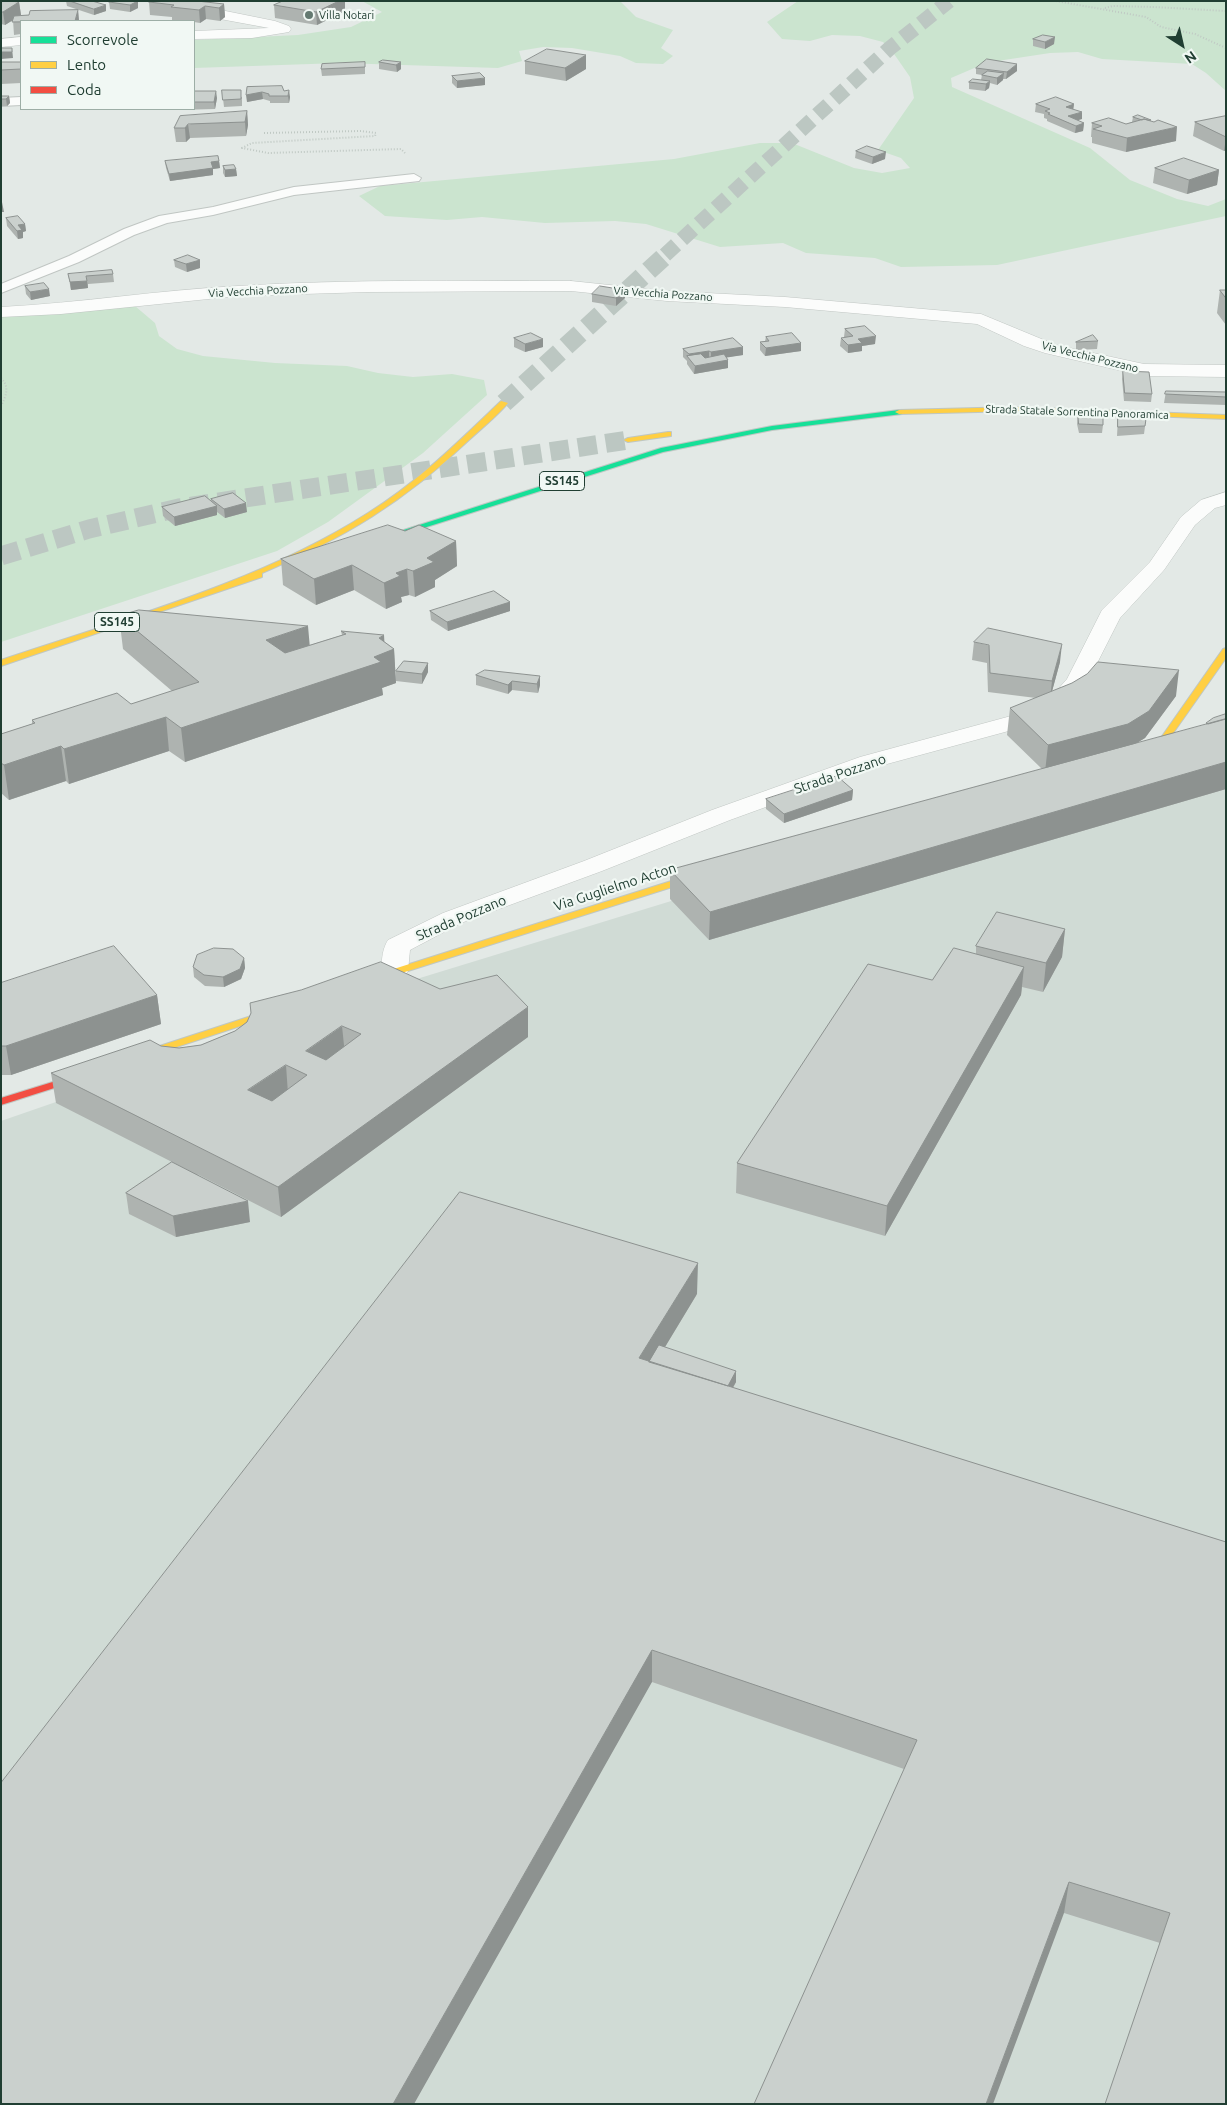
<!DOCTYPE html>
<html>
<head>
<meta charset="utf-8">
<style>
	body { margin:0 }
	#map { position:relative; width:1227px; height:2105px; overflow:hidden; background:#e3e9e6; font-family:Ubuntu,sans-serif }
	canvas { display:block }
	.frame { position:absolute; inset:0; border:2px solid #203e32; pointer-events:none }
	.legend { position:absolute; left:20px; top:20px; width:175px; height:90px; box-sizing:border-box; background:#f1f8f4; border:1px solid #9daea6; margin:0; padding:6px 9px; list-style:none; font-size:15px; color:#203e32 }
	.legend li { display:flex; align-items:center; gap:10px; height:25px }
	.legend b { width:25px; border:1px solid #9daea6 }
	.north { position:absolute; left:1157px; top:20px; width:50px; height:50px; -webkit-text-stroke:4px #f1f8f4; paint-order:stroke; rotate:145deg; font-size:14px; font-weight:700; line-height:20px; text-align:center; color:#203e32 }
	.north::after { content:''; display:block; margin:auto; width:18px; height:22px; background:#203e32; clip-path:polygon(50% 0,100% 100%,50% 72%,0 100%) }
</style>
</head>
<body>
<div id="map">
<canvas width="1227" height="2105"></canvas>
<div class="frame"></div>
<ul class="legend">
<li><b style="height:6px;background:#16e098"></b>Scorrevole</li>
<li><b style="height:6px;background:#ffcf43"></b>Lento</li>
<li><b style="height:6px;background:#f24e42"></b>Coda</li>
</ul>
<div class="north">N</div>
</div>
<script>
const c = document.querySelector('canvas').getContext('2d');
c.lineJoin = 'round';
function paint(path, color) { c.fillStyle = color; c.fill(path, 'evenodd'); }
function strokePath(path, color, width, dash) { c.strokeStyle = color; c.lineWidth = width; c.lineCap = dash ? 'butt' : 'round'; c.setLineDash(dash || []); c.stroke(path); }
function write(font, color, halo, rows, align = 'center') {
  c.font = font + ' Ubuntu,sans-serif'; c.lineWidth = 4.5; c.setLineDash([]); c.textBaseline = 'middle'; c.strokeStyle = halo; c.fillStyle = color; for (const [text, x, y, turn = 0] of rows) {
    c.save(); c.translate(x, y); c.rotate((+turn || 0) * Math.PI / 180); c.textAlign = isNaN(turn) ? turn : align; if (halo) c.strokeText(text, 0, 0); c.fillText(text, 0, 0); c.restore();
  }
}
paint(new Path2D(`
	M1226,731V2104H1V1121L371,993Z`), '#d0dbd5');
paint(new Path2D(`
	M362,1H620L636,17L673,30L661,48L673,56L663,64L636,63L620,56L572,48L543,47L519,51L522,61L498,68L340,63L194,68V40L298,35L351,27L382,12Z
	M798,1H1226V91L1206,73L1192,64L1102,59L1078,52L1050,53L1004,60L979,66L951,78L952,87L1090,148L1130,180L1177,199L1208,206L1226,199V216L997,265L901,267L875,258L806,253L783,243L720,247L646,224L615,221L545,223L482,217L447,220L385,216L359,196L380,186L674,159L760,143H792L854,168L882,173L910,168L901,158L878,150L914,98L910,77L892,51L883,42L860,36L832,35L810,41L782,39L767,22Z
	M135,306L155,323L159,336L177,349L203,356L275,363L347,366L378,373L413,377L452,374L484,380L487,395L423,453L328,522L277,551L1,642V317Z`), '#cbe4cf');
strokePath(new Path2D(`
	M1,556L89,529L179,508L628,440`), '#bcc7c2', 19, [19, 9]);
strokePath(new Path2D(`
	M665,255L890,48L949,1`), '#bcc7c2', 15, [15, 8]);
strokePath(new Path2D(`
	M504,403L667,254`), '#bcc7c2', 19, [19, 9]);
const lane = new Path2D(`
	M21,97V105L1,106V98Z
	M414,174L421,178L419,181L294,195L213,215L167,223L134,235L79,262L1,293V284L69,256L124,229L159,216L213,207L294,187Z`);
const street = new Path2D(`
	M155,1H176L275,21L289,26L291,29L289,32L252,38L194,39V31L269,28L182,12L157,4Z
	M21,37V45L1,47V39Z
	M571,281L667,291L785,297L981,314L1056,345L1144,364L1226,365V377L1144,376L1045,353L1024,346L977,324L785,307L667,301L571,291L369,292L238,296L61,314L1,317V307C81,303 159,290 238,286C349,279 460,281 571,281Z
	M1226,492V505L1215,508L1195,525L1164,570L1120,618L1085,687L1068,706L1038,723L876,767L730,820L602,871L461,923L410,950L408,971L404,977L395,979L386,977C379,968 382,949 388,940L443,913L584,861L712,810L860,757L1022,713L1052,696L1067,679L1102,610L1150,562L1181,517L1201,500Z`);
const fast = new Path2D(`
	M899,410H902V414L772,430L663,452L373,544L370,545L366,542L661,448L772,426Z`);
const slow = new Path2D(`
	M501,401L508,403C497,416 482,428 469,440C404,502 344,538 262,573V577L1,666V660C123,619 260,582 368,513C418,482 459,441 501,401Z
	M1017,407L1226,415V419L1017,411L899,414L895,412L899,410Z
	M668,432H671V436L628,442L624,440L628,438Z
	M1226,648V658L1157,756L1141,761L1138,760L1136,758L1151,752L1223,649Z
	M706,870L710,871L711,873L710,875L367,984L363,985L358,982L359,980Z
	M285,1005L291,1008L289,1010L137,1060L133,1061L127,1058L129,1056Z`);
const jam = new Path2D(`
	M88,1071L94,1074L92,1076L1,1105V1098Z`);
strokePath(lane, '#c0c6c3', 2);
strokePath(street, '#c0c6c3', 1);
strokePath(fast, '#bfc7c3', 2);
strokePath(slow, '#bfc7c3', 2);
strokePath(jam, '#bfc7c3', 2);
strokePath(new Path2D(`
	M1056,1L1146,17L1161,27L1195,34L1226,48
	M1105,8L1113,6L1154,7L1226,11
	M264,133L361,131L376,133L375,136L252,143L242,148L268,153L401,149L405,153
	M1,378C10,387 6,396 1,406`), '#c0c9c4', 2, [1, 2]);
paint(lane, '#fbfcfb');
paint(street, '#fbfcfb');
paint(fast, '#16e098');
paint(slow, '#ffcf43');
paint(jam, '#f24e42');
paint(new Path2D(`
	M1,1L19,2L21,15L20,16L29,15L78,10L79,21H21V34L14,35L13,20L5,25L1,24Z
	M66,1H92L106,11L94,15L67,6Z
	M138,1V8L130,12L110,9L109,2Z
	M279,1H345V11L317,25L275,18L274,5L279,3Z
	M149,2L224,4L225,17L220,21L206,19L200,23L194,22V21L172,20V17L150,15Z
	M1033,39L1054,44L1045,49L1033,46Z
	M586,55V69L566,81L525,74V61Z
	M1,62H21V83L1,84Z
	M365,62V74L322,76L321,69Z
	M379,62H401V69L397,72L379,69Z
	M976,68L1017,71L1006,79H1003V80L997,85L990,83L989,88L985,91L969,89V82L981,80L982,75L976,74Z
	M452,76L485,85L457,88L452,83Z
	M247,87L284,91L290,97L289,103H270V101L263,99L247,102Z
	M222,90L242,97V106L224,107Z
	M194,91L217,98L215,109L178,110V109H194Z
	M1,96H9L10,103L7,106H1Z
	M1036,104H1074L1073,109L1082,119L1077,120L1084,123L1083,131L1075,133L1047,121V119L1044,118V114L1035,112Z
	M247,111L248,125L246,136L190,138L186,142H176L174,128Z
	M1226,116V150L1224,151L1193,136L1195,122Z
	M1133,117L1151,120L1150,121L1176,141L1126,152L1092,143V137H1091L1092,123L1126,124L1132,122Z
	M856,151L885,159L872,164L855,158Z
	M165,161H219L220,168L213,169V175L170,181L166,168Z
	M223,166L236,169L237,176L225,177L223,173Z
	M1155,168L1219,170L1217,185L1187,194L1153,183Z
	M6,218L25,224L26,231L23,232V238L18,239L7,226Z
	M174,260H200V268L187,272L175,267Z
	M68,274H113L114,282L88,284V288L71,290Z
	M25,286L50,296L31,300L26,294Z
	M1220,290H1226V325L1217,313Z
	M592,294L625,298L616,306L592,302Z
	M845,329L875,344L862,346V351L848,353L840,346L841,338H845L844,337Z
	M766,337L801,343V351L765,356L760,350V342L765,341Z
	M514,338L543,347L525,352L514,347Z
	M733,338L743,355L727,357L728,368L694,374L687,364V361L683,357V349Z
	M1098,341L1097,349L1076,350V342Z
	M1123,371L1152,394L1151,402L1124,401L1122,379Z
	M1166,391L1226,392V405L1164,403Z
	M1078,415L1103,425L1102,433H1079L1077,424Z
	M1118,417L1146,419L1144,434L1117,436Z
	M211,499L247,512L225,518L217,512V515L175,526L163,516L162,507L211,501Z
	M405,531L456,541L457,566L435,580V587L415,597L409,595L401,597L402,602L386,609L354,590L316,605L283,585L281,559Z
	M510,602V611L448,631L431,620L430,611Z
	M119,616L310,645L342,635L341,631L385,642L394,649L396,683L382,688L383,695L185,762L169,751L69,784L66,781L9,800L1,793V734L32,724V720L131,704L172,691L123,649Z
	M974,642L1060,662L1052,691L1176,696L1145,738L1135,744L1206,725V723L1226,714V789L709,940L670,899V870L1042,769L1007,735L1010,708L1036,698L988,692L987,663L972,660Z
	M428,663V672L422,684L396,681V671Z
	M476,675L540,676V685L538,693L512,690L508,694L476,685Z
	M853,790L852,800L784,823L766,809V799Z
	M1065,929L1062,957L1043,992L1022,987L1021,995L885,1236L736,1193L737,1163L932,980L976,954V946Z
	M244,958L245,968L241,979L224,987L205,986L194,977L193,967Z
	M1,983L157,995L161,1024L11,1075H1Z
	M251,1013L528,1037L281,1217L197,1174L250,1222L176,1237L129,1214L126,1193L172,1162L56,1103L51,1073L161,1046L179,1048L201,1045L235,1031L247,1022Z
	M697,1294L665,1347L736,1382L733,1388L1226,1542V2104L1160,1943L1064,1913L904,1769L652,1682L1,2104Z`), '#aeb3b0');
paint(new Path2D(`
	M138,1V8L130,12V5Z
	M339,1H345V11L317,25L316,12Z
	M19,2L21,15L5,25L3,12Z
	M224,4L225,17L220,21L219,8Z
	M106,5V11L94,15V9Z
	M205,6L206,19L200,23L199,10Z
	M78,10L79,21H75Z
	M1055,37L1054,44L1045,49V42Z
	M12,48L13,58L1,59V52Z
	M586,55V69L566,81L565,68Z
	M401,62V69L397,72L396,65Z
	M1017,64V71L1006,79L1007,72Z
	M1004,73L1003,80L997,85V78Z
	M485,78V85L457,88V81Z
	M990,81L989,88L985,91L986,84Z
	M289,90L290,97L289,103L288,96Z
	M216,91L217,98L215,109L214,102Z
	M262,92L263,99L247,102L246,95Z
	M9,96L10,103L7,106L6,99Z
	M1074,104L1073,111L1066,107Z
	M247,111L248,125L246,136L245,122Z
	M1082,112V119L1068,123V116Z
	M1084,123L1083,131L1075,133L1076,126Z
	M188,124L190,138L186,142L185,128Z
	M1177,127L1176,141L1126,152L1127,138Z
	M1226,138V150L1224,151Z
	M886,152L885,159L872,164L873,157Z
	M219,161L220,168L213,169V175L170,181L169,174L211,162Z
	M236,169L237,176L225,177V170Z
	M1219,170L1217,185L1187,194L1189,180Z
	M1,197L4,212H1Z
	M25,224L26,231L23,232V238L18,239L17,231L18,225Z
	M200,260V268L187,272L186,264Z
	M87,281L88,288L71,290L70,282Z
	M49,289L50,296L31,300L30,292Z
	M625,290V298L616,306V298Z
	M876,336L875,344L862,346V351L848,353V345L858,339Z
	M543,339V347L525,352V344Z
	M801,343V351L765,356L766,348Z
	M743,347V355L711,360V352Z
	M709,351V359L689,358V354Z
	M728,360V368L694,374L695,366Z
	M246,503L247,512L225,518L224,509Z
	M217,506V515L175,526L174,517Z
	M456,541L457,566L435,580V587L415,597L413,571L427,558Z
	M352,565L354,590L316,605L314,579Z
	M407,569L409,595L401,597L402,602L386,609L384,583L396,573Z
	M510,602V611L448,631L447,622Z
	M308,626L311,660L269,674L266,640Z
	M384,635L385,652L394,649L396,683L382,688L383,695L185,762L181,728L374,657L379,638Z
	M1062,644L1060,662L1050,699L1052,681Z
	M428,663V672L422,684V674Z
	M1179,670L1176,696L1145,738L1124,751L1045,772L1048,745Z
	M540,676V685L538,693L537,684Z
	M512,681V690L508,694V685Z
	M166,717L169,751L69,784L64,749Z
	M61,746L66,781L9,800L4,765Z
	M1226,762V789L709,940L710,912Z
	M853,790L852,800L784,823V814Z
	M1065,929L1062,957L1043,992L1046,963Z
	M244,958L245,968L241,979L224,987L223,977Z
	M1024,967L1021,995L885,1236L887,1206Z
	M157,995L161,1024L11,1075L6,1046Z
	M528,1007V1037L281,1217L278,1187Z
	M342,1026L345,1055L309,1080L306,1051Z
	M286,1065L288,1094L251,1119L248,1090Z
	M248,1201L250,1222L176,1237L173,1216Z
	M698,1263L697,1294L645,1380L639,1358Z
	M736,1371V1382L717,1414V1403Z
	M652,1650V1682L414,2104H393Z
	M1069,1882L1064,1913L993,2104H986Z`), '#8d9290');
const building = new Path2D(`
	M1,1H10L19,2L3,12H1Z
	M70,1H92L106,5L94,9Z
	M111,1H138L130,5L109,2Z
	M150,1H197L224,4L219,8L205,6L199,10L171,7L174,5L149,2Z
	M283,1H339L316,12L274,5Z
	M78,10L75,21L12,22L14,16L29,15L30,11Z
	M1043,35L1055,37L1045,42L1033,39Z
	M1,48H12V52H1Z
	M547,49L586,55L565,68L525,61Z
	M987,59L1017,64L1007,72L976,68Z
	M383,60L401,62L396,65L379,62Z
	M1,62H21V69L1,70Z
	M365,62V67L321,69L322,64Z
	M988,71L1004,73L997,78L982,75Z
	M480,73L485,78L457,81L452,76Z
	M973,79L990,81L986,84L969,82Z
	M282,86L284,91L289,90L288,96H269V94L262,92L246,95L247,87Z
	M222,90H241V99L223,100Z
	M194,91H216L214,102H194Z
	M1,96H9L6,99H1Z
	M1056,97L1074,104L1066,107L1082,112L1068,116L1084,123L1076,126L1048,114L1050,113L1045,111L1050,109L1036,104Z
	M247,111L245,122L188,124L185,128H174L180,116Z
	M1138,115L1151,120H1148L1144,119L1142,120L1133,117Z
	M1226,116V137L1195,122Z
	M1109,118L1126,124L1144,119L1154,122L1158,120L1177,127L1127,138L1093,129L1102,126L1092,123Z
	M867,146L886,152L873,157L856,151Z
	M218,156L219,161L211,162L213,168L169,174L165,161Z
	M1184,158L1219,170L1189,180L1155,168Z
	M234,165L236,169L225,170L223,166Z
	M18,216L25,224L18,225L22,230L17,231L6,218Z
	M188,255L200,260L186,264L174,260Z
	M112,270L113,274L86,276L87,281L70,282L68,274Z
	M44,283L49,289L30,292L25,286Z
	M600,286L625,290L616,298L592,294Z
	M1220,290H1226V298Z
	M865,326L876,336L858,339L862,343L848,345L841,338L853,336L845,329Z
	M531,333L543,339L525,344L514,338Z
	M792,333L801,343L766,348L760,342L769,341L766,337Z
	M1093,335L1098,341L1076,342Z
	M733,338L743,347L711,352L709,351L689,354L683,349Z
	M701,354L705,358L724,354L728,360L695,366L687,356Z
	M1123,371L1149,372L1152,394L1125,393Z
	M1166,391L1226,392V397L1165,394Z
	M1078,415L1103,416V425L1079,424Z
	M1118,417L1146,419L1145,426L1118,427Z
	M233,493L246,503L224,509L211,499Z
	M205,496L217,506L174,517L162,507Z
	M388,525L405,531L419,525L456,541L427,558L434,562L413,571L407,569L396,573L400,576L384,583L352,565L314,579L281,559Z
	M494,591L510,602L447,622L430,611Z
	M139,610L308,626L266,640L285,653L346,634L341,631L384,635L379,638L394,649L374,657L381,662L181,728L166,717L64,749L61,746L4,765L1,763V734L35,723L32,720L117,693L131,704L199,682L119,616Z
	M988,628L1062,644L1052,681L990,673L989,645L974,642Z
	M404,661L428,663L422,674L396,671Z
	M1098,662L1179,670L1149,711L1128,724L1048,745L1010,708L1072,683L1087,674Z
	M485,670L540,676L537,684L512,681L508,685L476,675Z
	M1226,714V719L1208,724L1206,723L1213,718Z
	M1226,719V762L710,912L670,870Z
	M837,776L853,790L784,814L766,799Z
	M997,912L1065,929L1046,963L976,946Z
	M114,946L157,995L6,1046H1V983Z
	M214,948L233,949L244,958L240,969L223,977L204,975L193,967L197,955Z
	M954,948L1024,967L887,1206L737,1163L868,964L932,980Z
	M381,962L440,989L497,975L528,1007L278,1187L51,1073L150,1040L161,1046L179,1048L201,1045L235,1031L247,1022L251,1013L250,1003L301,990ZM342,1026L361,1034L326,1060L306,1051ZM286,1065L307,1075L272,1101L248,1090Z
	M172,1162L248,1201L173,1216L126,1193Z
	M460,1192L698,1263L639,1358L1226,1542V2104H1105L1170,1913L1069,1882L986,2104H754L917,1740L652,1650L393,2104H1V1783Z
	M659,1345L736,1371L728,1386L649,1362Z`);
paint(building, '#cad0cd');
strokePath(building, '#8d9290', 1);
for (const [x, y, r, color] of [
	[309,15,5,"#647a71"]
]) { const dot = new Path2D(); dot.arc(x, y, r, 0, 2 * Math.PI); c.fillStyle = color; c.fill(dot); strokePath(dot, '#f1f8f4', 2); }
write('11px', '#203e32', '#f1f8f4', [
	["Villa Notari",319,15]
], 'left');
write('11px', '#203e32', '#f1f8f4', [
	["Via Vecchia Pozzano",258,291,-3],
	["Via Vecchia Pozzano",663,294,4],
	["Via Vecchia Pozzano",1090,357,14],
	["Strada Statale Sorrentina Panoramica",1077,412,2]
]);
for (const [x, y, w] of [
	[562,481,45],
	[117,622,45]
]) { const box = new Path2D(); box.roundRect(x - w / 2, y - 9.5, w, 19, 4); c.fillStyle = '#f1f8f4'; c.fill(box); strokePath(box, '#203e32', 1); }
write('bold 12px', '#203e32', null, [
	["SS145",562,481],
	["SS145",117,622]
]);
write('14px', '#203e32', '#f1f8f4', [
	["Strada Pozzano",840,774,-19],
	["Via Guglielmo Acton",615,887,-18],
	["Strada Pozzano",461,918,-23]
]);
</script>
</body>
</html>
